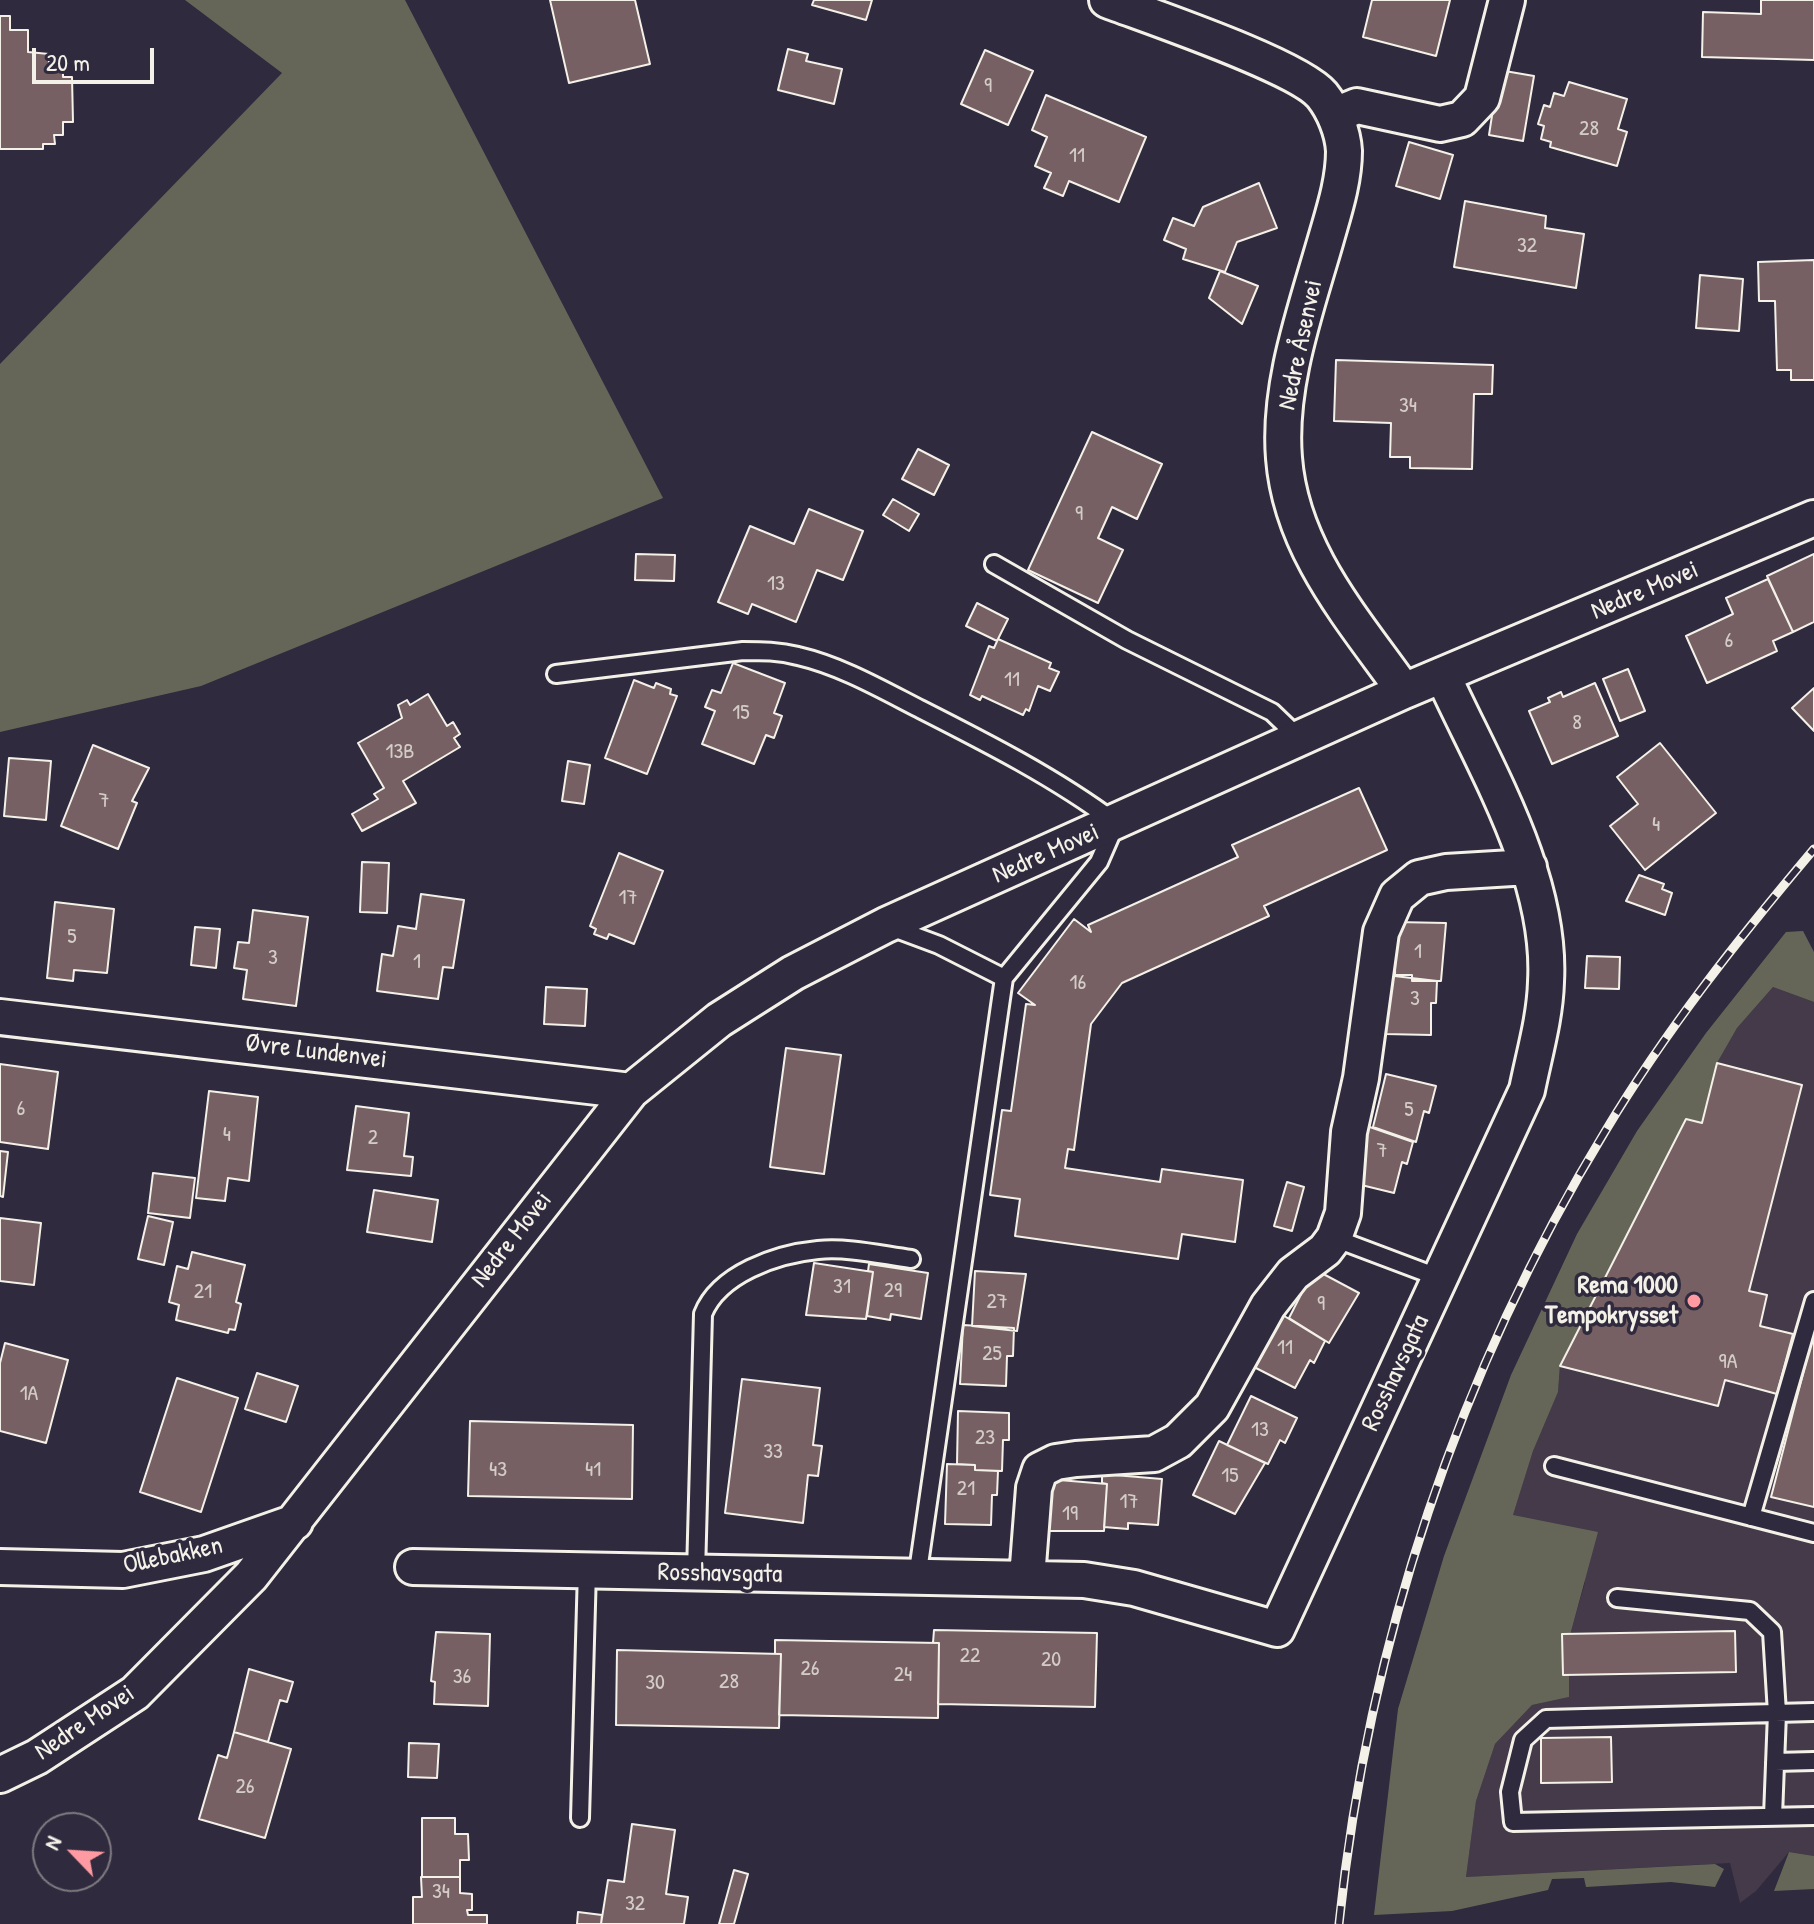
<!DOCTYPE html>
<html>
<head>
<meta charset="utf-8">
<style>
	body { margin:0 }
	#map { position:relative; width:1814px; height:1924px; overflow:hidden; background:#2f2a3d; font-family:"Patrick Hand",sans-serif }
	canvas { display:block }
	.north { position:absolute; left:32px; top:1812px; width:80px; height:80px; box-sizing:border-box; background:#2f2a3d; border:2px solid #7e7a81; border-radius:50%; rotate:295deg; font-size:22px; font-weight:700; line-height:32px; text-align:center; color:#f4f1e8 }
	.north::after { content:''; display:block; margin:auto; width:28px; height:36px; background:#ff9aa2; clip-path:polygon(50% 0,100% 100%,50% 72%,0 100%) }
	.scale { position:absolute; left:32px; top:48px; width:122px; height:36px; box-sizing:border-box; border:4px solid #f4f1e8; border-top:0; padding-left:10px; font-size:24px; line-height:28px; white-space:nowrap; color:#f4f1e8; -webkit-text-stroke:6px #2f2a3d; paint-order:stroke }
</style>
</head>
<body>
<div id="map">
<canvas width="1814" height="1924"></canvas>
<div class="north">N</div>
<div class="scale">20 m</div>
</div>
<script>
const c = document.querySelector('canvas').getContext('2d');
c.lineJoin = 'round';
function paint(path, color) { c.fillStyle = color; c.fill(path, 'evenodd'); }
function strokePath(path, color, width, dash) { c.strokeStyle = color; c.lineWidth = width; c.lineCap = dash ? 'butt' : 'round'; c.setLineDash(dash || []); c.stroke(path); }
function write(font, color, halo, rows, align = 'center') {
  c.font = font + ' "Patrick Hand",sans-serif'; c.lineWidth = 7; c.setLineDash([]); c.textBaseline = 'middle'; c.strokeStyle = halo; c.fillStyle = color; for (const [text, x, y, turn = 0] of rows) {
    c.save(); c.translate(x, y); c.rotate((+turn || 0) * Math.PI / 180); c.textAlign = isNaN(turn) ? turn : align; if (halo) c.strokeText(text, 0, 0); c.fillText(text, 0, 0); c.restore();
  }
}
paint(new Path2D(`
	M1773,987L1814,1002V1856L1789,1852L1756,1891L1740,1903L1730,1863L1466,1877L1476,1801L1495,1744L1532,1705L1569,1697V1639L1585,1582L1513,1515L1533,1451L1558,1392L1560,1366L1717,1063L1737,1028Z`), '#443a49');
paint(new Path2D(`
	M185,0H405L663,498L201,686L0,732V364L282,73Z
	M1803,931L1814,952V1002L1773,987L1737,1028L1717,1063L1702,1123L1686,1119L1560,1365L1558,1392L1533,1451L1513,1515L1598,1532L1569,1639V1697L1532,1705L1495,1744L1476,1801L1466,1877L1715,1864L1724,1869L1715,1887L1671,1882L1586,1887L1584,1878L1552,1879L1548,1890L1452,1911L1374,1915L1398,1709L1444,1556L1511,1375L1577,1234L1637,1131L1706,1033L1786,932Z
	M1789,1852L1814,1856V1889L1774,1891Z`), '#666658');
const building = new Path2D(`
	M550,0H635L650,64L569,83Z
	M814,0H872L866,20L812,5Z
	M1372,0H1450L1436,56L1363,37Z
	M1761,0H1814V60L1702,57L1703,12L1761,14Z
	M0,16H10V30H28V52L49,54V64H63V77H72L73,122H63V135H54L55,144H43V149H0Z
	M788,49L808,54L806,61L842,69L834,104L778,90Z
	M985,50L1033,71L1008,125L961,104Z
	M1499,70L1534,76L1523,141L1489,135Z
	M1569,82L1627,99L1618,129L1627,132L1617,166L1550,147L1551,142L1541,139L1544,126L1538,124L1544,105L1550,107L1554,93L1564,96Z
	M1046,95L1146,137L1119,202L1069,181L1063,196L1044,188L1051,173L1035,166L1047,137L1032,130Z
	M1409,142L1453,155L1440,199L1396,186Z
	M1259,183L1277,228L1237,242L1225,272L1183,259L1186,249L1164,240L1173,218L1194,226L1203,207Z
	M1465,201L1546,216L1545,228L1584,234L1576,288L1454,267Z
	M1814,260V380H1791V370H1777L1775,301H1759L1758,262Z
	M1220,271L1258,286L1242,324L1209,298Z
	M1700,275L1743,279L1739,331L1696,328Z
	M1336,360L1493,365L1492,394H1474L1472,469L1410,468V457H1390L1391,423L1334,421Z
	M1092,432L1162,464L1137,519L1112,507L1098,538L1123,550L1098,603L1028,570Z
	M918,449L949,465L934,495L902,479Z
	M893,499L919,514L909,531L883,515Z
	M809,509L863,531L843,580L817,570L796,622L752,604L748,614L718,602L750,526L794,544Z
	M636,554L675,555L674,581L635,580Z
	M1814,554V622L1793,632L1767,576Z
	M1768,579L1793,632L1773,641L1777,651L1707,683L1686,636L1733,614L1726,598Z
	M977,603L1008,619L997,641L966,626Z
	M998,639L1051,663L1049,668L1059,672L1050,691L1038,686L1029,711L1026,709L1023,715L982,696L980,700L970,695L989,646L994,648Z
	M733,663L785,683L774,713L782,716L774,738L766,735L754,764L702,744L715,711L705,707L712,690L721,693Z
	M1628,669L1645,711L1620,721L1603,679Z
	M634,680L654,688L656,683L671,689L670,694L677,696L647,774L605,758Z
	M1595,683L1618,736L1552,764L1529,711L1550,702L1548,698L1561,692L1563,697Z
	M1814,688V731L1792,708Z
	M428,694L447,726L453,722L460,734L454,738L460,747L403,781L416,803L362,831L352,814L378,799L374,794L384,788L358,743L402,718L398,705L407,700L410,705Z
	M1660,743L1716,813L1645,870L1610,826L1638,804L1617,777Z
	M93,745L149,768L132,801L137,803L118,849L61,826Z
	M9,758L51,761L46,820L4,816Z
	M568,761L590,765L584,804L562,801Z
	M1359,788L1387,850L1264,906L1269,916L1122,983L1091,1024L1074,1150L1068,1149L1065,1168L1160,1182L1162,1169L1243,1180L1235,1242L1182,1234L1178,1259L1015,1236L1020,1199L990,1195L1002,1110L1011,1111L1026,1004L1035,1005L1018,993L1074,919L1091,932L1088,925L1238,857L1232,845Z
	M619,853L663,871L634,944L609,934L607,939L594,934L596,929L590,926Z
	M362,862L389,863L387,913L360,912Z
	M1639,875L1664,884L1662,889L1672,893L1665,915L1626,901Z
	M421,894L464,900L453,968L443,967L438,999L377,991L382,954L393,956L398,926L416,929Z
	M55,902L114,909L107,973L74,970L73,981L47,978Z
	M253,910L308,917L296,1006L243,999L247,970L234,968L238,942L249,943Z
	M1396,922L1446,923L1441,981H1412V975H1395Z
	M195,927L220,929L216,968L191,965Z
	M1587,956L1620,957L1619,989L1585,988Z
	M1386,975L1437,981L1436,1003H1431V1035L1385,1034Z
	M546,987L587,989L585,1026L544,1024Z
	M786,1048L841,1055L824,1174L770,1167Z
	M1717,1063L1802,1085L1749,1291L1767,1295L1760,1326L1793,1334L1777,1394L1725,1380L1718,1406L1560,1366L1686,1119L1702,1123Z
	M0,1064L58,1072L48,1149L0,1142Z
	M1386,1074L1436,1086L1429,1113L1424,1111L1416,1142L1373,1127Z
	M209,1091L258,1097L249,1181L228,1178L225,1201L196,1198Z
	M356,1106L409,1113L404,1156L413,1157L411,1176L347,1170Z
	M1364,1125L1413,1142L1407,1164L1402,1162L1394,1193L1349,1182Z
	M0,1151L8,1152L3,1197L0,1196Z
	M153,1173L195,1178L190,1218L148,1213Z
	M1287,1182L1304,1187L1292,1231L1274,1226Z
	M374,1190L438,1200L432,1242L367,1232Z
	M148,1216L173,1222L164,1265L138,1259Z
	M0,1218L41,1223L34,1285L0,1281Z
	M192,1252L245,1265L236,1302L241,1304L235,1330L229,1329L228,1333L176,1320L179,1305L169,1302L177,1266L188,1269Z
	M814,1263L873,1272L866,1319L806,1315Z
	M869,1264L928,1273L921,1319L891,1314L890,1320L867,1316L873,1272L868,1271Z
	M1314,1269L1359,1293L1329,1343L1289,1318Z
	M975,1271L1026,1274L1017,1331L972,1326Z
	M1281,1314L1325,1341L1314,1363L1310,1360L1295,1388L1254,1367Z
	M963,1325L1014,1328L1013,1356H1007L1006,1386L960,1384Z
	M1812,1339L1814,1340V1507L1771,1497Z
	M5,1343L68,1360L46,1443L0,1431V1363Z
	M257,1373L298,1386L286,1422L245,1409Z
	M177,1378L238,1398L201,1512L140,1492Z
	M742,1379L820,1388L813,1445L822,1446L818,1476L808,1475L803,1523L725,1513Z
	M1251,1396L1297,1418L1285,1443L1280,1440L1268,1464L1227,1445Z
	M958,1411L1009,1413V1440H1003L1002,1471L975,1470V1465L957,1464Z
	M470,1421L633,1425L632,1499L468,1496Z
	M1219,1441L1265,1463L1235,1514L1193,1495Z
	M947,1464L975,1465V1470L998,1471L997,1495H992L991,1525L945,1524Z
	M1102,1474L1162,1479L1158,1525L1128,1523V1529L1104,1527L1107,1484L1102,1483Z
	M1047,1479L1107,1484L1104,1531H1043Z
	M934,1630L1097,1633L1095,1707L938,1704L939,1643H933Z
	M1735,1631L1736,1672L1563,1675L1562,1634Z
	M436,1632L490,1634L488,1706L434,1704L435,1682L431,1681Z
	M775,1640L939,1643L938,1718L779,1715L781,1654H775Z
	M617,1650L781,1654L779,1728L616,1725Z
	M249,1669L293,1682L287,1702L280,1700L268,1742L234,1732Z
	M234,1732L291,1749L265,1838L199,1819L218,1755L227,1758Z
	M1611,1737L1612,1782L1541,1783V1738Z
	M409,1743L439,1744L437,1778L408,1777Z
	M422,1818H455V1834H468L469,1860H460V1877H422Z
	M632,1824L675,1830L666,1894L688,1897L684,1924H601L608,1880L624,1882Z
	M734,1870L748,1874L734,1924H719Z
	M421,1877H460V1893L472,1894V1910H467L468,1915H487V1924H413V1897H422Z
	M578,1912L602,1915L601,1924H577Z`);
paint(building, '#766064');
strokePath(building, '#f4f1e8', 2);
const service = new Path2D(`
	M994,564L1127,640L1272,712L1300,739
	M556,674L743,651C762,651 779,651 798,656C841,666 881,689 920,709C987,743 1056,778 1116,823L1099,862L1004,978L917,1578
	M888,926L939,945L1004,978
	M1334,1238L1440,1278
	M1554,1466L1814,1533
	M1751,1517L1814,1301
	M696,1573L703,1314C719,1274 776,1254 818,1250C848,1247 881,1255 911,1259
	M1617,1598L1750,1611L1772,1632L1777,1713L1773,1816
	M1814,1712L1546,1719L1523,1740L1510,1792L1513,1822L1814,1816
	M1775,1762L1814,1761
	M580,1818L587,1570`);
const minor = new Path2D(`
	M1107,0C1149,16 1298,66 1322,95C1334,110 1343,132 1344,151C1344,181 1334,211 1326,239C1306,309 1278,385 1284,458C1291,550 1353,619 1404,691
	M1335,115L1357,106L1440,124L1462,119L1482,98L1507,0
	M0,1017L631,1091
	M0,1567L123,1570L204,1554L295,1522
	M413,1567L1084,1580L1134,1588L1277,1629L1527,1090C1534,1055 1545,1018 1546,982C1552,877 1485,768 1443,676
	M1027,1578L1034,1488L1040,1470L1056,1462L1076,1459L1154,1454L1178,1441L1212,1407L1268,1306L1293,1274L1325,1250L1334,1238L1343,1213L1349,1132L1361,1078L1381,932L1397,896L1419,878L1446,872L1529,867
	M0,1775L37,1757L135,1693L251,1576L631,1091L719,1020L793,973L886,925L1404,691L1814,518`);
strokePath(service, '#f4f1e8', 22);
strokePath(minor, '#f4f1e8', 40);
strokePath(service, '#2f2a3d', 16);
strokePath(minor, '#2f2a3d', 34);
const rail = new Path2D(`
	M1339,1924C1368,1643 1459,1371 1606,1130C1666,1030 1739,938 1814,849`);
strokePath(rail, '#f4f1e8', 9);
strokePath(rail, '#2f2a3d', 6, [18]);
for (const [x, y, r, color] of [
	[1694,1301,8,"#ff9aa2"]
]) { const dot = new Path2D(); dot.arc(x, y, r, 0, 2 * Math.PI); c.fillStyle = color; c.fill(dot); strokePath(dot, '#2f2a3d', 3); }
write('22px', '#d4cdc7', null, [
	["9",988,86],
	["28",1589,129],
	["11",1077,156],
	["32",1527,246],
	["34",1408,406],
	["9",1079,514],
	["13",776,584],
	["6",1729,641],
	["11",1012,680],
	["15",741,713],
	["8",1577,723],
	["13B",400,752],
	["7",104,801],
	["4",1656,825],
	["17",628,898],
	["5",72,937],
	["1",1418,952],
	["3",273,958],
	["1",417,962],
	["16",1078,983],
	["3",1415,999],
	["6",21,1109],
	["5",1409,1110],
	["4",227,1135],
	["2",373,1138],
	["7",1382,1151],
	["31",842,1287],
	["29",893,1291],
	["21",203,1292],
	["27",997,1302],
	["9",1321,1304],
	["11",1285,1348],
	["25",992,1354],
	["9A",1728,1362],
	["1A",29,1394],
	["13",1260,1430],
	["23",985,1438],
	["33",773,1452],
	["43",498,1470],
	["41",593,1470],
	["15",1230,1476],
	["21",966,1489],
	["17",1129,1502],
	["19",1070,1514],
	["22",970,1656],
	["20",1051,1660],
	["26",810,1669],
	["24",903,1675],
	["36",462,1677],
	["28",729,1682],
	["30",655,1683],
	["26",245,1787],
	["34",441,1892],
	["32",635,1904]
]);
write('26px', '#f4f1e8', '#2f2a3d', [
	["Nedre Åsenvei",1301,345,-78],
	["Nedre Movei",1645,591,-23],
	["Nedre Movei",1046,854,-24],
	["Øvre Lundenvei",316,1052,7],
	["Nedre Movei",512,1240,-52],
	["Rosshavsgata",1396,1373,-65],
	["Ollebakken",173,1556,-12],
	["Rosshavsgata",720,1574,1],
	["Nedre Movei",85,1723,-34]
]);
write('bold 26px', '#f4f1e8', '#2f2a3d', [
	["Rema 1000",1678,1286],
	["Tempokrysset",1678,1316]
], 'right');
</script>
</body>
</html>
